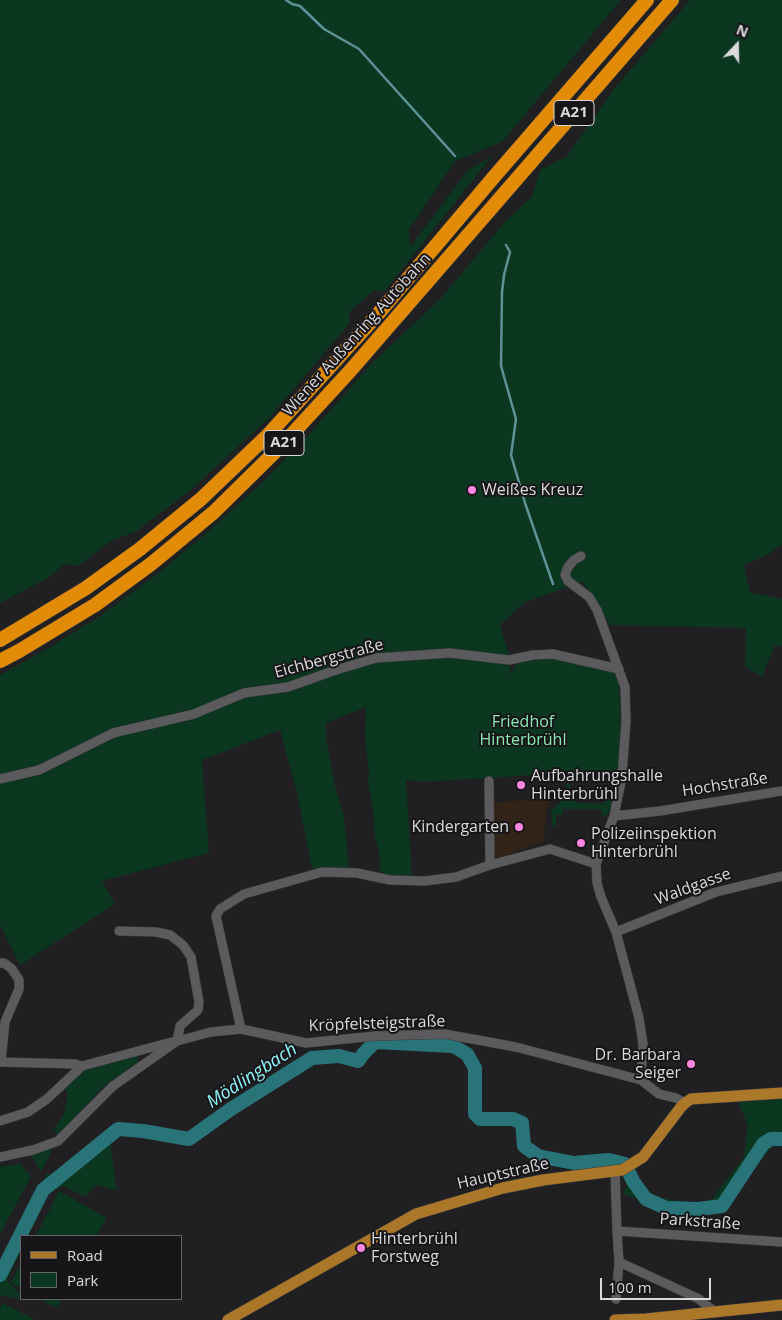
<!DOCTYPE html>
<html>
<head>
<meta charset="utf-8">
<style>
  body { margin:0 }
  #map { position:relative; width:782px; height:1320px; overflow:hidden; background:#201f21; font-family:"Open Sans",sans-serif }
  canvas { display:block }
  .legend { position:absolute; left:20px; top:1235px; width:162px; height:65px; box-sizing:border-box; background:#171518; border:1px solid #656366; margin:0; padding:6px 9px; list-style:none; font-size:15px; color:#dad9db }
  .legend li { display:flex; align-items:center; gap:10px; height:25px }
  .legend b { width:25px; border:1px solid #656366 }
  .north { position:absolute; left:712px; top:20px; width:50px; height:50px; -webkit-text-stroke:4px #171518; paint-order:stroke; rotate:21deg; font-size:14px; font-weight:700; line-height:20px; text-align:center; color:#dad9db }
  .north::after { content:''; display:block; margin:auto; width:18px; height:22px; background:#dad9db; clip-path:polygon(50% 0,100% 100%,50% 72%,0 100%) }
  .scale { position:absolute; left:600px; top:1278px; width:111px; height:22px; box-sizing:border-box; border:2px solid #dad9db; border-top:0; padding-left:6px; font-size:15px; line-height:18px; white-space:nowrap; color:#dad9db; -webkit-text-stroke:4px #171518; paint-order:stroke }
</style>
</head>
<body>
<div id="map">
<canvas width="782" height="1320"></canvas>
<ul class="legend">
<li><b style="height:6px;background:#ab7729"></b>Road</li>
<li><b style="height:14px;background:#0b3620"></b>Park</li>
</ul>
<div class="north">N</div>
<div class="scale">100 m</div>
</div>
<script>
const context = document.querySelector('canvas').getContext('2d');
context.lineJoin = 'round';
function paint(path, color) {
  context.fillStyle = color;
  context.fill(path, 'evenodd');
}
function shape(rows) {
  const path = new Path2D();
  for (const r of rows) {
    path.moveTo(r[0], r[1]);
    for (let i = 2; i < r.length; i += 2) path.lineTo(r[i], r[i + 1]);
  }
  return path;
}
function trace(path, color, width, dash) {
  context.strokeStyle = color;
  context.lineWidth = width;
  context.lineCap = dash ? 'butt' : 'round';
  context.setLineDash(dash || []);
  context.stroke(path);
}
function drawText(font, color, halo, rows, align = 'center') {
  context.font = font + ' "Open Sans",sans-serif';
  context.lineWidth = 4;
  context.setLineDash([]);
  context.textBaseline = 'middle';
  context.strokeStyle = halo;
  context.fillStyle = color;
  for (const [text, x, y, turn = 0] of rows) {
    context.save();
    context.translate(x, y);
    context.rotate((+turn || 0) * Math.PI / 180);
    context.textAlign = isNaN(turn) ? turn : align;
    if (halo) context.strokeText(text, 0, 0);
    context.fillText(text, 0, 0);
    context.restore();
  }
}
const education = shape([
  [551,799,546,812,544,841,500,858,494,857,492,802]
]);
const green = shape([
  [0,0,621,0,502,142,455,161,409,230,410,247,468,170,492,156,384,292,374,290,350,312,349,324,269,418,192,489,137,531,111,541,78,566,64,564,48,578,0,603],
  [690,0,782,0,782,545,767,555,744,565,750,592,782,599,782,646,774,646,762,677,745,666,746,628,610,625,583,582,525,602,500,625,509,655,511,674,520,658,553,654,612,671,616,675,619,681,621,730,618,765,616,772,565,773,423,782,406,780,412,877,388,876,380,871,380,859,375,837,373,808,368,783,369,773,365,736,366,707,326,723,326,737,335,786,344,816,349,868,312,868,297,793,280,730,202,760,209,853,102,881,115,904,20,965,0,925,0,675,47,649,100,616,161,571,204,535,262,483,313,430,373,362,440,299,504,223,532,196,540,170,567,156,614,89],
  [569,781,572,800,580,803,603,804,606,796,614,799,608,814,602,817,601,809,563,809,563,815,556,815,556,827,553,827,551,810,564,799,567,782],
  [139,1053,137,1063,106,1084,58,1135,54,1129,64,1114,68,1094,64,1088,80,1071],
  [782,1098,782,1147,774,1144,723,1208,690,1208,656,1205,623,1194,632,1174,655,1197,696,1204,712,1199,744,1157,748,1125,738,1102],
  [110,1142,117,1191,96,1185,86,1197,63,1186,48,1194,28,1236,21,1236,21,1250,7,1280,21,1295,21,1299,26,1299,28,1301,0,1295,0,1265,47,1173,62,1180],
  [55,1145,41,1172,30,1153],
  [20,1163,31,1177,0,1234,0,1167],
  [59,1191,107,1218,96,1236,36,1236],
  [21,1263,21,1288,11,1282],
  [40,1299,62,1299,57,1307,54,1306,54,1307],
  [3,1303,35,1320,0,1320,0,1308]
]);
const stream = shape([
  [286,0,292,4,300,6,324,29,359,49,455,156],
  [506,245,510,252,504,275,502,292,501,366,516,419,511,455,525,503,553,584]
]);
const river = shape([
  [0,1275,43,1190,118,1129,143,1131,189,1139,231,1109,312,1058,339,1056,358,1061,364,1053,375,1042,453,1046,467,1054,475,1068,475,1114,480,1119,513,1119,522,1123,524,1146,538,1156,574,1163,609,1160,625,1164,633,1181,646,1199,666,1208,698,1209,722,1206,763,1144,771,1139,782,1139]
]);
const minor = shape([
  [581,556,574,560,568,567,565,575,568,581,589,597,597,610,625,687,626,720,622,777,614,816,596,864,597,883,601,897,616,932,639,1018,643,1044,641,1080],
  [0,779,39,770,113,733,194,714,244,693,288,687,336,670,376,658,450,653,509,660,533,655,553,654,619,669],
  [489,781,490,865],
  [614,816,660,811,782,791],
  [119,931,156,932,170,935,183,945,191,957,199,1002,198,1010,180,1026,177,1041],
  [616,932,716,892,782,876],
  [0,963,4,963,12,969,19,980,19,989,5,1022,1,1062],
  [241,1029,216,916,220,909,244,894,322,872,357,873,390,880,425,881,456,877,490,865,550,849,596,864],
  [0,1062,75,1064,82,1066,172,1042],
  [0,1121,28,1112,47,1099,82,1066],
  [0,1157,33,1150,58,1141,113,1086,177,1041,211,1032,241,1029,306,1043,375,1036,445,1034,516,1047,641,1080,659,1094,676,1098,685,1103],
  [615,1172,617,1231,619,1262,616,1299],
  [617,1231,782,1242],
  [619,1262,699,1299,715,1312]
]);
const major = shape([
  [228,1320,416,1214,503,1188,543,1180,622,1170,643,1157,681,1107,685,1103,691,1099,782,1093],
  [615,1320,646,1319,782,1305]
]);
const highway = shape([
  [0,640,86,588,140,549,201,499,268,435,378,314,493,178,647,0],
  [0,661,19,651,95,605,151,564,214,512,282,445,350,371,672,0]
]);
const markers = [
  [472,490,5,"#fd86e1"],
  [521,785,5,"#fd86e1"],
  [519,827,5,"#fd86e1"],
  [581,843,5,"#fd86e1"],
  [691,1064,5,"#fd86e1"],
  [361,1248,5,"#fd86e1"]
];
const shields = [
  [574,113,40],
  [284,443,40]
];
const shieldNames = [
  ["A21",574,113],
  ["A21",284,443]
];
const streetNames = [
  ["Wiener Außenring Autobahn",357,335,-48],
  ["Eichbergstraße",329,659,-15],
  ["Hochstraße",725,785,-9],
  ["Waldgasse",693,887,-20],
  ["Kröpfelsteigstraße",377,1024,-2],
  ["Hauptstraße",503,1174,-13],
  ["Parkstraße",700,1222,4]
];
const poiNames = [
  ["Weißes Kreuz",482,490],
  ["Aufbahrungshalle",531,776],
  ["Hinterbrühl",531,794],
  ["Kindergarten",509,827,"right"],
  ["Polizeiinspektion",591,834],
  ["Hinterbrühl",591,852],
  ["Dr. Barbara",681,1055,"right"],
  ["Seiger",681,1073,"right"],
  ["Hinterbrühl",371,1239],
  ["Forstweg",371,1257]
];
const parkNames = [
  ["Friedhof",523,722],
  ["Hinterbrühl",523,740]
];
const waterNames = [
  ["Mödlingbach",252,1076,-33]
];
paint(education, '#312317');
paint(green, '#0b3620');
trace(stream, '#5d9296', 2.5);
trace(river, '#287478', 14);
trace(minor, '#3c3b3d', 10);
trace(major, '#3c3b3d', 12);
trace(highway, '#3c3b3d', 15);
trace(minor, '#5b5a5c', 9);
trace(major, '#ab7729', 11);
trace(highway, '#e18b07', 14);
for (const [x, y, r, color] of markers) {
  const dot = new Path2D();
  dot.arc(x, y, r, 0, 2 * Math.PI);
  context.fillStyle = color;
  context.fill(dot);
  trace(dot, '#171518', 2);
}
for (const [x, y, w] of shields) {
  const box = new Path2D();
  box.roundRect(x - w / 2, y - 12.5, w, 25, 4);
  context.fillStyle = '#171518';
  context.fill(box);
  trace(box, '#dad9db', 1);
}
drawText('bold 15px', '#dad9db', null, shieldNames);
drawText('16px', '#dad9db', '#171518', streetNames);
drawText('16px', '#dad9db', '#171518', poiNames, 'left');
drawText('16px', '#89e8b0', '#171518', parkNames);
drawText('italic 18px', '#8df5fa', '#171518', waterNames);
</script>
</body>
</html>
